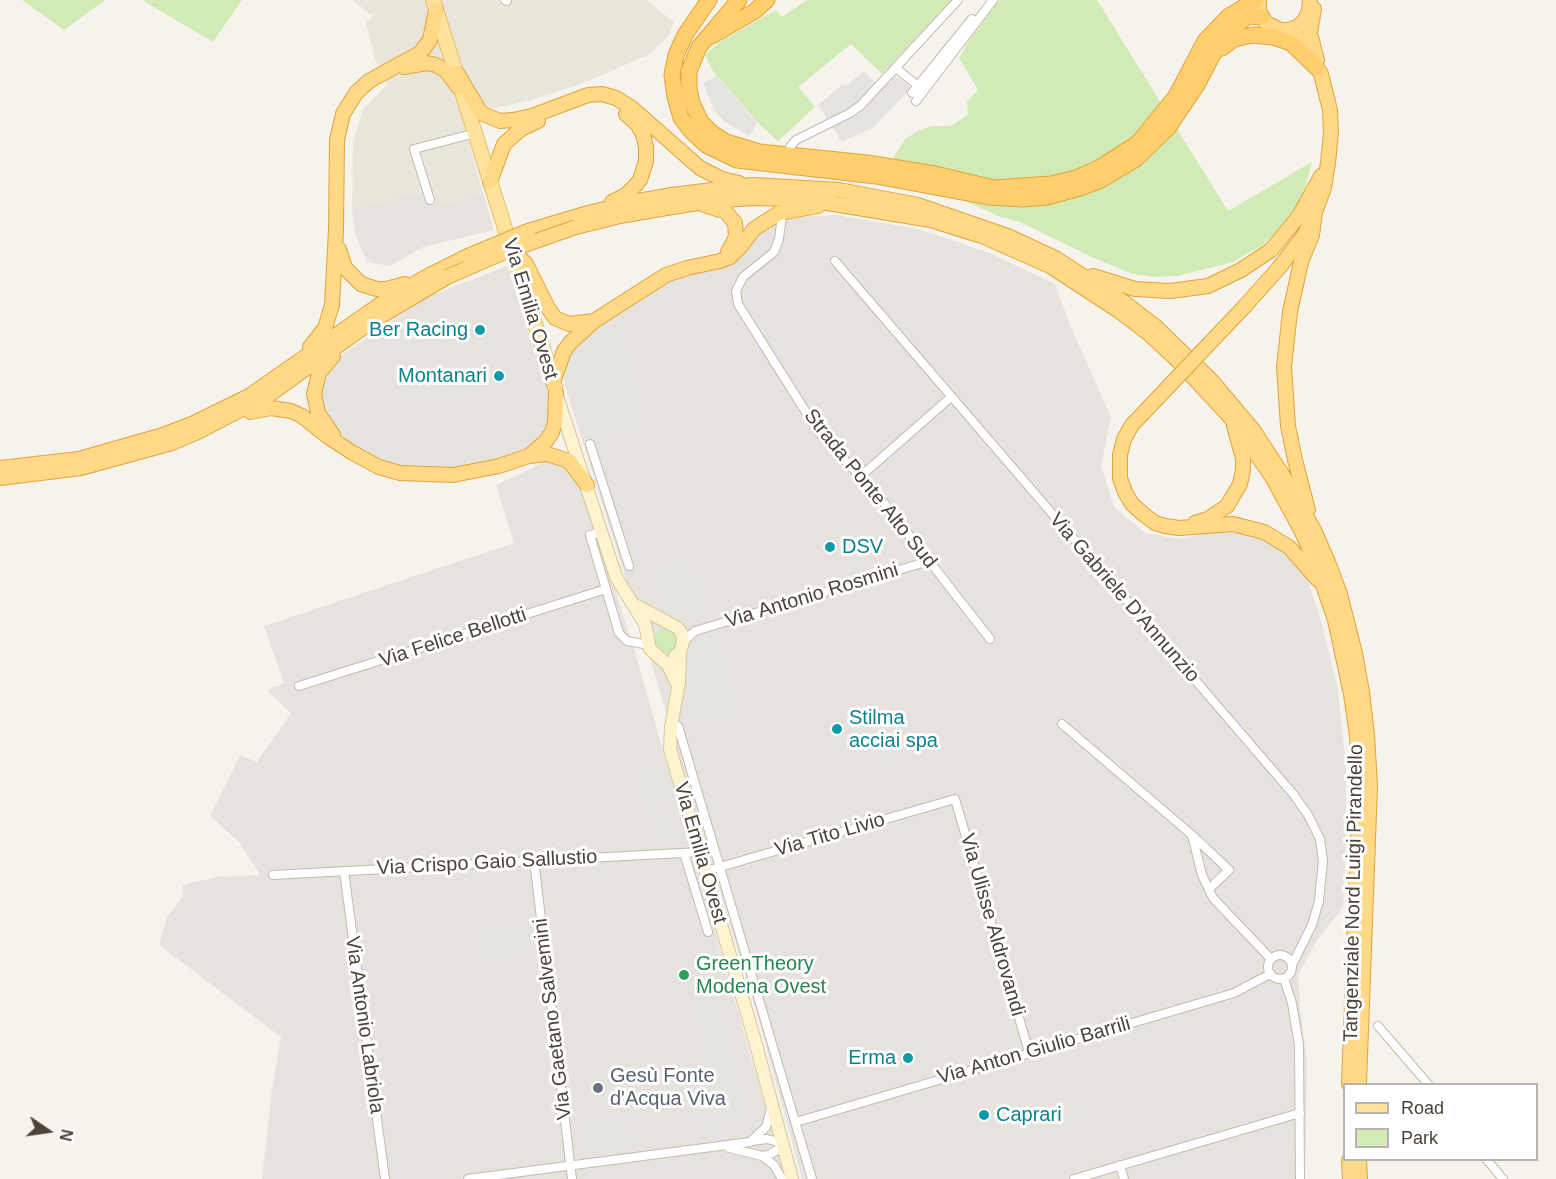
<!DOCTYPE html>
<html>
<head>
<meta charset="utf-8">
<style>
  body { margin:0 }
  #map { position:relative; width:1556px; height:1179px; overflow:hidden; background:#f6f3ec; font-family:Helvetica,sans-serif }
  canvas { display:block }
  .legend { position:absolute; left:1343px; top:1083px; width:195px; height:78px; box-sizing:border-box; background:#fff; border:2px solid #b7b4b0; margin:0; padding:8px 10px; list-style:none; font-size:18px; color:#4b4439 }
  .legend li { display:flex; align-items:center; gap:12px; height:30px }
  .legend b { width:30px; border:2px solid #b7b4b0 }
  .north { position:absolute; left:18px; top:1101px; width:60px; height:60px; -webkit-text-stroke:4px #fff; paint-order:stroke; rotate:103deg; font-size:16px; font-weight:700; line-height:24px; text-align:center; color:#4b4439 }
  .north::after { content:''; display:block; margin:auto; width:21px; height:27px; background:#4b4439; clip-path:polygon(50% 0,100% 100%,50% 72%,0 100%) }
</style>
</head>
<body>
<div id="map">
<canvas width="1556" height="1179"></canvas>
<ul class="legend">
<li><b style="height:8px;background:#ffe39c"></b>Road</li>
<li><b style="height:16px;background:#d2eab5"></b>Park</li>
</ul>
<div class="north">N</div>
</div>
<script>
const context = document.querySelector('canvas').getContext('2d');
context.lineJoin = 'round';
function paint(path, color) {
  context.fillStyle = color;
  context.fill(path, 'evenodd');
}
function shape(rows) {
  const path = new Path2D();
  for (const r of rows) {
    if (r.length === 3) {
      path.moveTo(r[0] + r[2], r[1]);
      path.arc(r[0], r[1], r[2], 0, 2 * Math.PI);
      continue;
    }
    path.moveTo(r[0], r[1]);
    for (let i = 2; i < r.length; i += 2) path.lineTo(r[i], r[i + 1]);
  }
  return path;
}
function trace(path, color, width, dash) {
  context.strokeStyle = color;
  context.lineWidth = width;
  context.lineCap = dash ? 'butt' : 'round';
  context.setLineDash(dash || []);
  context.stroke(path);
}
function drawText(font, color, halo, rows, align = 'center') {
  context.font = font + ' Helvetica,sans-serif';
  context.lineWidth = 6;
  context.setLineDash([]);
  context.textBaseline = 'middle';
  context.strokeStyle = halo;
  context.fillStyle = color;
  for (const [text, x, y, turn = 0] of rows) {
    context.save();
    context.translate(x, y);
    context.rotate((+turn || 0) * Math.PI / 180);
    context.textAlign = isNaN(turn) ? turn : align;
    if (halo) context.strokeText(text, 0, 0);
    context.fillText(text, 0, 0);
    context.restore();
  }
}
const residential = shape([
  [352,0,646,0,674,22,668,37,648,55,581,84,531,100,495,108,482,105,460,111,483,193,431,208,426,191,352,209,353,145,358,125,364,108,387,85,374,56,366,23,373,16]
]);
const industrial = shape([
  [426,191,431,208,483,193,494,230,423,247,390,266,367,262,355,233,352,209],
  [836,215,922,230,992,254,1055,284,1070,325,1111,417,1101,466,1114,507,1145,533,1179,539,1209,533,1243,532,1279,546,1307,578,1320,617,1337,685,1346,766,1346,838,1343,907,1317,940,1298,975,1300,1007,1307,1063,1305,1179,802,1179,762,1031,631,595,566,389,563,374,564,361,575,343,629,304,670,277,696,269,776,221,798,217],
  [507,266,553,407,553,421,539,444,483,465,455,470,421,469,391,465,362,452,336,432,323,412,319,398,322,379,339,357,425,298],
  [550,460,572,470,586,498,633,646,786,1179,262,1179,272,1089,281,1037,159,945,167,917,183,896,182,885,217,877,260,875,239,842,210,816,240,755,257,762,291,713,267,690,284,683,264,626,514,543,496,485]
]);
const green = shape([
  [22,0,105,0,64,30],
  [142,0,242,0,213,42],
  [807,0,952,0,882,74,851,44,798,87,815,107,778,141,761,126,713,71,705,55,720,42,776,10,782,17],
  [999,0,1097,0,1228,211,1312,162,1305,188,1291,218,1261,246,1233,262,1177,276,1155,277,1133,274,1091,257,1020,222,998,216,891,167,894,157,905,139,918,131,932,126,950,126,968,115,967,102,978,90,959,58,970,39],
  [666,641,12]
]);
const parking = shape([
  [864,71,881,89,893,76,901,79,909,87,908,91,874,127,842,142,818,105,843,84,846,86],
  [717,76,757,123,749,136,725,122,714,110,703,83],
  [621,314,652,425,587,442,566,374,567,361,576,345],
  [692,557,695,565,699,564,715,618,691,625,687,613,671,618,664,615,646,570],
  [720,632,744,714,688,731,679,703,682,659,699,654,695,640],
  [631,767,665,767,674,797,659,810,661,818,678,813,686,841,683,846,666,848,663,841,654,844],
  [534,926,537,956,474,962,472,928],
  [709,953,748,1105,745,1118,731,1129,691,1140,688,1127,721,1117,680,962,682,961,681,958],
  [626,1115,632,1131,637,1130,641,1144,637,1145,638,1149,581,1157,578,1121]
]);
const minor = shape([
  [505,0,507,1],
  [896,68,918,86],
  [912,93,972,19],
  [916,101,993,0],
  [790,147,796,140,850,113,861,105,958,0],
  [430,200,414,149,476,133],
  [782,216,779,239,774,252,743,277,736,291,738,304,819,433,877,494,990,639],
  [835,261,1294,795,1308,815,1320,839,1323,861,1319,901,1312,925,1292,965],
  [590,444,629,566],
  [861,476,951,397],
  [602,532,590,535,619,633,627,641,644,644,649,648],
  [683,642,695,631,929,561],
  [299,686,606,589],
  [1062,724,1192,835,1229,870,1209,889],
  [678,726,812,1179],
  [1192,835,1202,875,1213,898,1271,959],
  [684,853,708,932],
  [534,860,572,1179],
  [344,871,385,1179],
  [706,871,955,799,1029,1052],
  [273,875,700,852],
  [1280,967,12],
  [1284,979,1292,1003,1299,1045,1300,1179],
  [1378,1026,1428,1084],
  [796,1122,1234,993,1270,974],
  [752,1141,767,1139,782,1143,777,1150,769,1155,762,1156],
  [729,1148,762,1156,774,1165,782,1179],
  [1487,1160,1503,1179],
  [1120,1165,1124,1179],
  [468,1179,750,1142,766,1127,771,1109],
  [1074,1179,1300,1113]
]);
const secondary = shape([
  [557,396,616,577,645,624,650,649,668,665,676,682],
  [637,606,678,628,682,634,683,642,680,652,675,656],
  [680,652,679,682,671,727,670,749,755,1041,792,1179]
]);
const primary = shape([
  [433,0,555,387]
]);
const trunk = shape([
  [1259,0,1259,11,1266,23,1280,30,1288,30,1297,27,1304,21,1309,11,1310,0],
  [1314,9,1310,33,1317,60],
  [404,67,427,63,436,65,446,71,458,87],
  [457,73,481,113,500,121,513,120,532,116,588,95,602,94,616,98,632,108,700,168,722,179,739,183],
  [490,182,504,144,521,129,538,121],
  [612,202,626,195,633,188,640,180,646,161,646,147,643,134,637,124,626,114],
  [704,205,726,212,735,223,736,237,728,252],
  [576,227,620,216,666,208,710,201,752,198,794,199,834,204,931,220,982,236,1050,266,1119,311,1149,334,1179,362,1231,418,1272,477,1302,532,1315,562,1335,620,1351,694,1357,736,1360,786,1349,1084],
  [528,231,588,213,638,201,672,195,753,185,839,190,918,205,1008,236,1055,258,1125,303,1155,326,1211,380,1254,431,1282,474,1314,530,1328,562,1340,594,1355,653,1362,692,1367,735,1370,785,1359,1084],
  [339,249,345,268,361,284,377,289,386,289,405,284],
  [511,249,526,264,548,308,555,318,569,324,594,321],
  [1093,276,1135,289,1152,290,1170,291,1208,286,1241,270,1271,250,1299,216,1321,176],
  [1245,306,1278,269,1305,234,1315,212,1324,188,1328,163,1331,132,1330,110,1321,74,1298,38,1288,30],
  [310,347,325,328,332,305,336,230,337,140,343,114,356,93,369,81,420,53,430,40,436,10],
  [553,382,564,351,571,342,594,321,666,275,687,268,720,261,730,257,741,246,754,229,779,213,818,206],
  [250,412,271,408,291,411,302,416,327,436,353,453,379,467,400,473,453,475,499,466,529,456,547,454,569,461,587,485],
  [1132,425,1124,439,1120,455,1120,478,1125,492,1132,504,1142,513,1155,523,1165,526,1179,528,1233,524,1264,532,1289,547,1318,580],
  [333,435,318,413,314,394,319,373,333,356],
  [529,456,546,441,552,432,555,422,556,392],
  [0,468,79,459,163,435,194,423,249,396,382,303,424,278,468,256],
  [0,478,81,468,172,443,198,432,269,395,371,322,447,277],
  [1308,510,1295,460,1288,426,1284,367,1290,312,1301,262,1312,235,1315,212],
  [1195,523,1208,519,1227,506,1240,484,1243,470,1243,458,1234,426],
  [1349,1160,1350,1179],
  [1359,1160,1360,1179]
]);
const motorway = shape([
  [709,0,685,35,676,55,672,75,675,97,681,118,692,132,706,145,737,160,876,176,989,197,1024,199,1047,197,1080,188,1101,180,1136,159,1168,128,1197,85,1211,58,1227,33,1248,16,1262,17],
  [739,0,699,47,689,71,689,89,692,103,701,122,712,133,726,142,759,152,867,163,935,174,994,188,1051,184,1076,178,1099,168,1138,143,1176,96,1205,41,1229,16,1256,0],
  [712,36,755,11,767,0],
  [1222,48,1234,39,1253,35,1273,37,1291,43,1317,68]
]);
const trunkBridge = shape([
  [468,256,528,231],
  [447,277,507,251,576,227],
  [1132,425,1245,306]
]);
const markers = [
  [480,330,6,"#0f9aa8"],
  [499,376,6,"#0f9aa8"],
  [830,547,6,"#0f9aa8"],
  [837,729,6,"#0f9aa8"],
  [684,975,6,"#2e9e5b"],
  [908,1058,6,"#0f9aa8"],
  [598,1088,6,"#6b7280"],
  [984,1115,6,"#0f9aa8"]
];
const streetNames = [
  ["Via Emilia Ovest",530,309,73],
  ["Strada Ponte Alto Sud",870,489,51],
  ["Via Antonio Rosmini",812,596,-17],
  ["Via Gabriele D'Annunzio",1124,598,49],
  ["Via Felice Bellotti",453,638,-18],
  ["Via Tito Livio",830,835,-16],
  ["Via Emilia Ovest",700,853,74],
  ["Via Crispo Gaio Sallustio",487,863,-3],
  ["Tangenziale Nord Luigi Pirandello",1354,893,-89],
  ["Via Ulisse Aldrovandi",992,925,74],
  ["Via Gaetano Salvemini",553,1019,-97],
  ["Via Antonio Labriola",364,1025,82],
  ["Via Anton Giulio Barrili",1034,1051,-16]
];
const cultureNames = [
  ["Ber Racing",468,330],
  ["Montanari",487,376],
  ["DSV",842,547,"left"],
  ["Stilma",849,718,"left"],
  ["acciai spa",849,741,"left"],
  ["Erma",896,1058],
  ["Caprari",996,1115,"left"]
];
const leisureNames = [
  ["GreenTheory",696,964],
  ["Modena Ovest",696,987]
];
const worshipNames = [
  ["Gesù Fonte",610,1076],
  ["d'Acqua Viva",610,1099]
];
paint(residential, '#eae5da');
paint(industrial, '#e6e2dd');
paint(green, '#d2eab5');
paint(parking, '#e5e3e0');
trace(minor, '#c2bbae', 10);
trace(secondary, '#d6c79b', 14);
trace(primary, '#e6c16a', 16);
trace(trunk, '#e0a43c', 16);
trace(motorway, '#e0a43c', 17);
trace(minor, '#fff', 8);
trace(secondary, '#fff3cd', 12);
trace(primary, '#ffe39c', 14);
trace(trunk, '#ffd985', 14);
trace(motorway, '#ffcf6e', 15);
trace(trunkBridge, '#e0a43c', 16, []);
trace(trunkBridge, '#ffd985', 14);
for (const [x, y, r, color] of markers) {
  const dot = new Path2D();
  dot.arc(x, y, r, 0, 2 * Math.PI);
  context.fillStyle = color;
  context.fill(dot);
  trace(dot, '#fff', 2);
}
drawText('20px', '#4b4439', '#fff', streetNames);
drawText('20px', '#0d838f', '#fff', cultureNames, 'right');
drawText('20px', '#27864d', '#fff', leisureNames, 'left');
drawText('20px', '#5b616d', '#fff', worshipNames, 'left');
</script>
</body>
</html>
